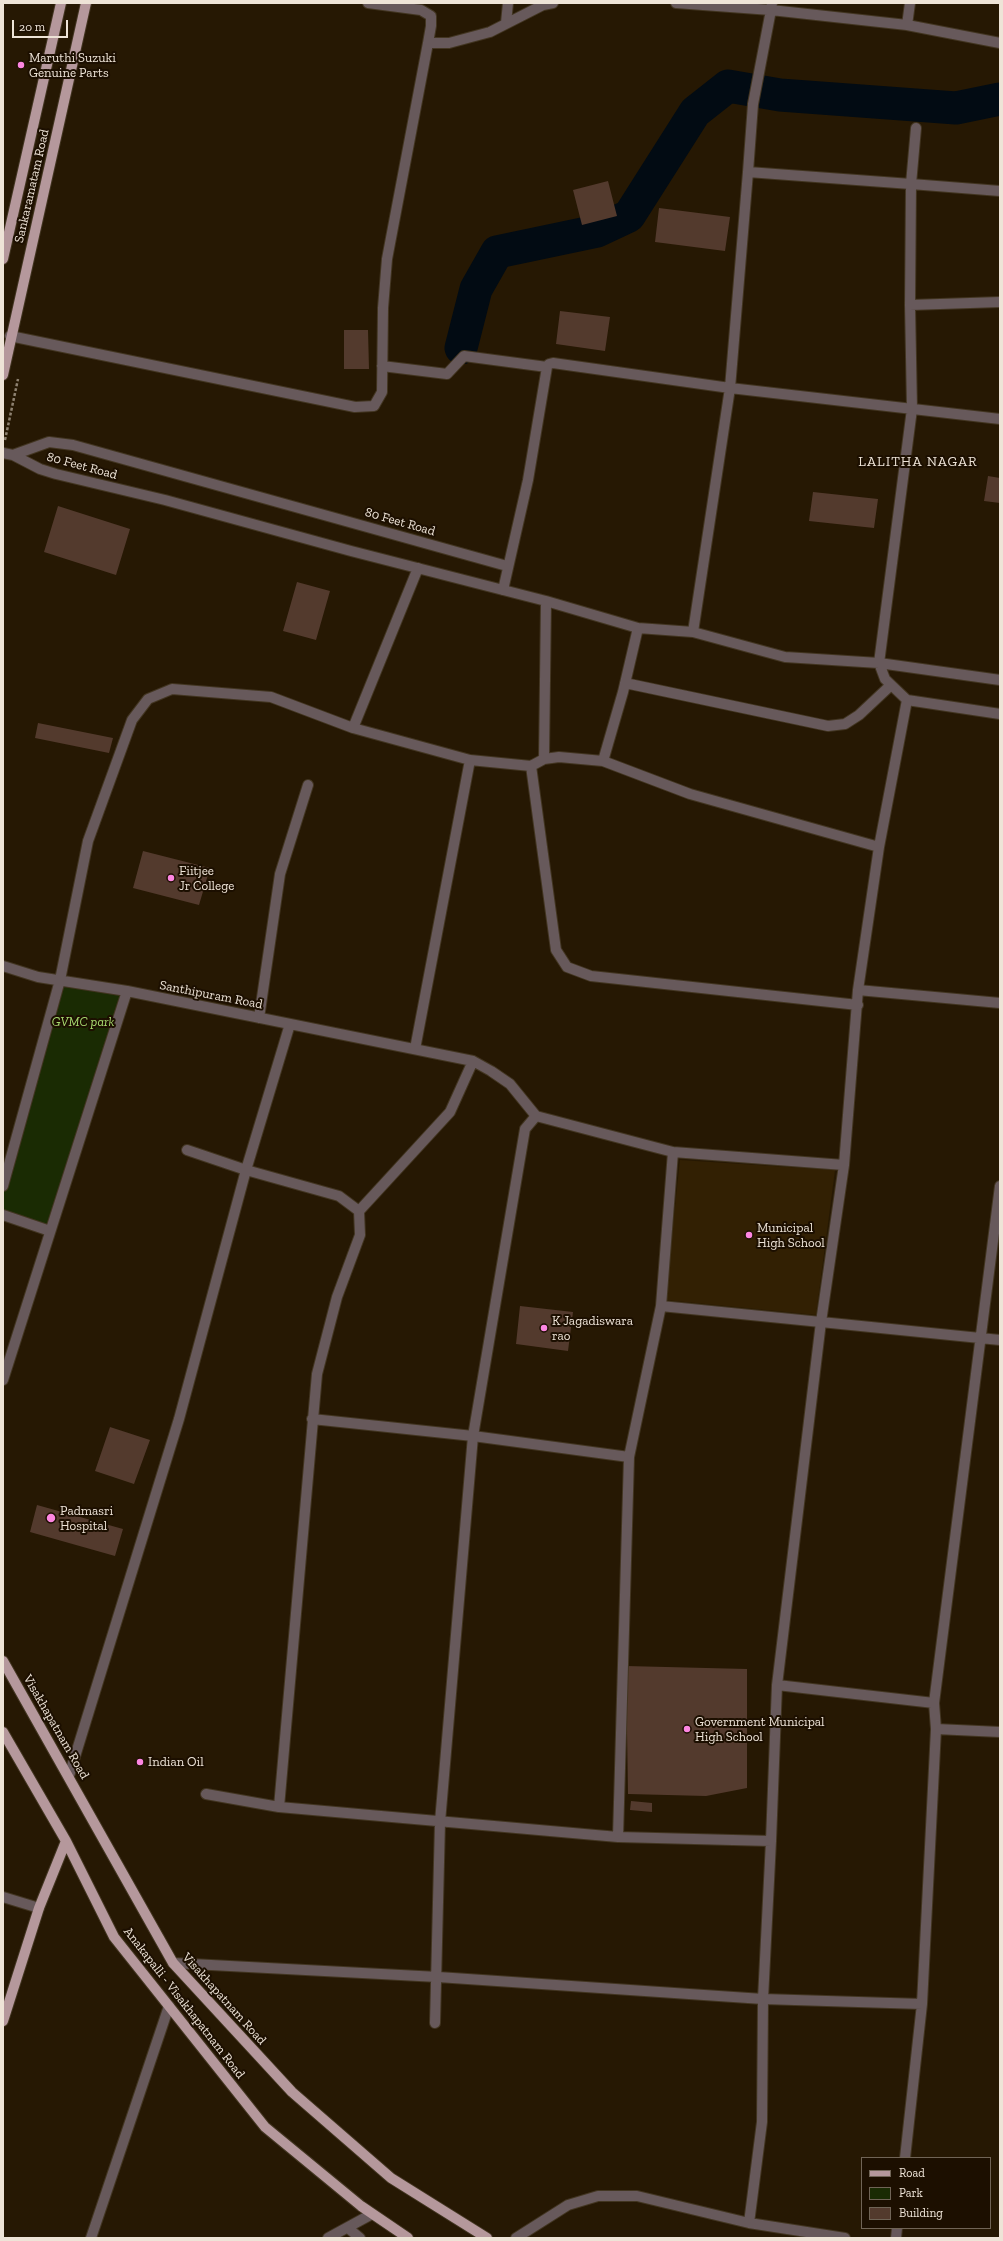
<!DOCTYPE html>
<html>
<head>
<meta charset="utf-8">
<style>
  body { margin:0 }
  #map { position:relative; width:1003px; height:2241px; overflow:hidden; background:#261803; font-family:"Zilla Slab",serif }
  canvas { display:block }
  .frame { position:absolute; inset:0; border:4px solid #eee4d7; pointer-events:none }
  .legend { position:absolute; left:861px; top:2157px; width:130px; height:72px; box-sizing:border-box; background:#1c0f00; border:1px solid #706456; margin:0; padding:5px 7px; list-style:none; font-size:12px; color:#eee4d7 }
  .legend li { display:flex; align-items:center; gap:8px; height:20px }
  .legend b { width:20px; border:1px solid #706456 }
  .scale { position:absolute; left:12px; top:20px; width:56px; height:18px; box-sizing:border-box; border:2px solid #eee4d7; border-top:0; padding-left:5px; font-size:12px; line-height:14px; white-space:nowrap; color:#eee4d7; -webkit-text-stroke:3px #1c0f00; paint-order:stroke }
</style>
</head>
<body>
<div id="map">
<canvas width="1003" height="2241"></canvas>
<div class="frame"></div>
<ul class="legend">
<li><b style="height:5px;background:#b5989c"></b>Road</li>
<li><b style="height:11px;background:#1a2b03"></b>Park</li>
<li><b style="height:11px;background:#533a2d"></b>Building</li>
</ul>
<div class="scale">20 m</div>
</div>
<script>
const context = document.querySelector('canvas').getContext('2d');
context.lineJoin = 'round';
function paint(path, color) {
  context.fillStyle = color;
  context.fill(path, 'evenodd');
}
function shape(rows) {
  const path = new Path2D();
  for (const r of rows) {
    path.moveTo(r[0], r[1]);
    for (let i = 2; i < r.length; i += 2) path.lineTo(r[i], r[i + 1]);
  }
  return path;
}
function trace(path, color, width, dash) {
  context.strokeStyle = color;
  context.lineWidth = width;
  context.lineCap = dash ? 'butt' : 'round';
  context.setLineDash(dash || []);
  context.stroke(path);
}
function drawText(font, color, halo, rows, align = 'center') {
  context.font = font + ' "Zilla Slab",serif';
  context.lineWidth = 4;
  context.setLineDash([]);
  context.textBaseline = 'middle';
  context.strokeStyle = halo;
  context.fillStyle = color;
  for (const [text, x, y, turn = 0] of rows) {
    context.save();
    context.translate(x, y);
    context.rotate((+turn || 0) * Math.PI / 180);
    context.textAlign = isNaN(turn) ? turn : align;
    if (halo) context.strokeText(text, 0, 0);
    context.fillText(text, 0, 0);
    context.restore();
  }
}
const built = shape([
  [680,1160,835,1170,816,1315,665,1300]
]);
const green = shape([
  [60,980,127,991,50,1231,3,1215,3,1186]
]);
const river = shape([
  [461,348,476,289,497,252,597,231,629,216,695,112,728,86,780,95,956,108,1000,99]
]);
const building = shape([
  [608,181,617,216,582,225,573,190],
  [659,208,730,217,725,251,655,242],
  [560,311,610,317,605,351,556,344],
  [344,330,368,330,369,369,344,369],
  [988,476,1000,478,1000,503,984,501],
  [813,492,878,499,874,528,809,521],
  [58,506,130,529,116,575,44,552],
  [297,582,330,591,316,640,283,631],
  [38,723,113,738,109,753,35,738],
  [143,851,210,868,199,905,133,888],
  [520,1306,573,1312,568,1351,516,1344],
  [110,1427,150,1440,134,1484,95,1471],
  [37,1505,123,1529,115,1556,30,1532],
  [626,1666,747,1669,747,1788,706,1796,628,1794],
  [631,1801,652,1803,652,1812,630,1810]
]);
const path = shape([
  [5,440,18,379]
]);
const minor = shape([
  [368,3,421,10,431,16,431,26,428,43,449,43,490,32,543,5,553,3],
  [676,3,771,10,753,104,748,172],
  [772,3,771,10,907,25],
  [910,3,907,25,1000,43],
  [506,23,508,3],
  [916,128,911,184,1000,191],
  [1000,302,910,305,912,409,879,663,885,679,907,700,1000,714],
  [10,336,355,407,374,406,382,392,383,308,387,259,428,43],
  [382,366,447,374,464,356,547,367],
  [1000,419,730,388,693,632,785,657,879,663,1000,680],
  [3,453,13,455,40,469,56,474,165,500,351,551,546,601,638,628],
  [13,455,49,442,73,445,507,566],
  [503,590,528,480,547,367,549,364,553,363,730,388,748,172,911,184,910,305],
  [625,683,828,726,845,724,859,715,891,685],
  [353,728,418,568],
  [544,759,546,601],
  [603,761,623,692,638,628,693,632],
  [531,766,556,950,567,967,591,976,858,1005],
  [3,966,38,977,127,991,473,1061,491,1071,510,1084,536,1116,673,1152,844,1165,858,990,879,847],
  [858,990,1000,1003],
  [259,1018,280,874,308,785],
  [415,1049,470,760,531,766,544,759,559,757,603,761,690,794,879,847,907,700],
  [187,1150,246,1170,339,1196,359,1211,360,1235,337,1297,317,1374,279,1807],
  [3,1186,60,980,88,841,132,720,148,699,172,689,271,697,353,728,470,760],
  [359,1211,450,1112,473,1061],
  [3,1215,50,1231],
  [661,1306,673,1152],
  [3,1380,127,991],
  [312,1419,473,1436,629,1457,661,1306,821,1322,844,1165],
  [934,1703,1000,1186],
  [936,1729,934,1703,777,1685,821,1322,1000,1340],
  [69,1776,179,1419,246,1170,290,1024],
  [206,1794,279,1807,618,1837,771,1841,777,1685],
  [618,1837,629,1457],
  [771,1841,763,1999,762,2122,749,2223,845,2238],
  [3,1897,39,1908],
  [173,1963,438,1977,763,1999,922,2004,936,1729,1000,1732],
  [435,2023,440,1822,473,1436,525,1129,536,1116],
  [905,2158,922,2004],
  [348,2228,360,2238],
  [91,2238,169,2006],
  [328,2238,372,2214],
  [516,2238,568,2205,598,2196,637,2196,749,2223],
  [896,2238,897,2228]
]);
const major = shape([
  [3,259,61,3],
  [3,375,86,3],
  [3,1661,173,1963,292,2092,391,2178,487,2238],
  [3,1732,66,1841,114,1937,265,2127,361,2206,408,2238],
  [3,2021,39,1908,66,1841]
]);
const markers = [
  [21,65,4,"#fd86e1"],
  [171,878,4,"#fd86e1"],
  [749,1235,4,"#fd86e1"],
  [544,1328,4,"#fd86e1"],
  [51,1518,5,"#fd86e1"],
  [687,1729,4,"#fd86e1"],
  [140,1762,4,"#fd86e1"]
];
const poiNames = [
  ["Maruthi Suzuki",29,58],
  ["Genuine Parts",29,73],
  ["Fiitjee",179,871],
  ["Jr College",179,886],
  ["Municipal",757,1228],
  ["High School",757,1243],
  ["K Jagadiswara",552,1321],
  ["rao",552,1336],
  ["Padmasri",60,1511],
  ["Hospital",60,1526],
  ["Government Municipal",695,1722],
  ["High School",695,1737],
  ["Indian Oil",148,1762]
];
const streetNames = [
  ["Sankaramatam Road",32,186,-77],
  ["80 Feet Road",82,466,15],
  ["80 Feet Road",400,522,16],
  ["Santhipuram Road",211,995,11],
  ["Visakhapatnam Road",56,1727,60],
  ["Visakhapatnam Road",224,1999,48],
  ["Anakapalli - Visakhapatnam Road",184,2003,52]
];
const parkNames = [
  ["GVMC park",83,1022]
];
const neighbourhoodNames = [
  ["LALITHA NAGAR",918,462]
];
paint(built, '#322003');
paint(green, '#1a2b03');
trace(river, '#020b13', 33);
paint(building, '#533a2d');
trace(minor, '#423521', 12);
trace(major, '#423521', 12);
trace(path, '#8e8271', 2.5, [3, 2]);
trace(minor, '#67595b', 10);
trace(major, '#b5989c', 10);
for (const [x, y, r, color] of markers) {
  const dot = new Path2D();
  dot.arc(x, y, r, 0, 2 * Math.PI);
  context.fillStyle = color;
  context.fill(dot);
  trace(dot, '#1c0f00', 1.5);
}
drawText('13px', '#eee4d7', '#1c0f00', poiNames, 'left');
drawText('13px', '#eee4d7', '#1c0f00', streetNames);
drawText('italic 13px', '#a9dd71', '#1c0f00', parkNames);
context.letterSpacing = '1px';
drawText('14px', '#eee4d7', '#1c0f00', neighbourhoodNames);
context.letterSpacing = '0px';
</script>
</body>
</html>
